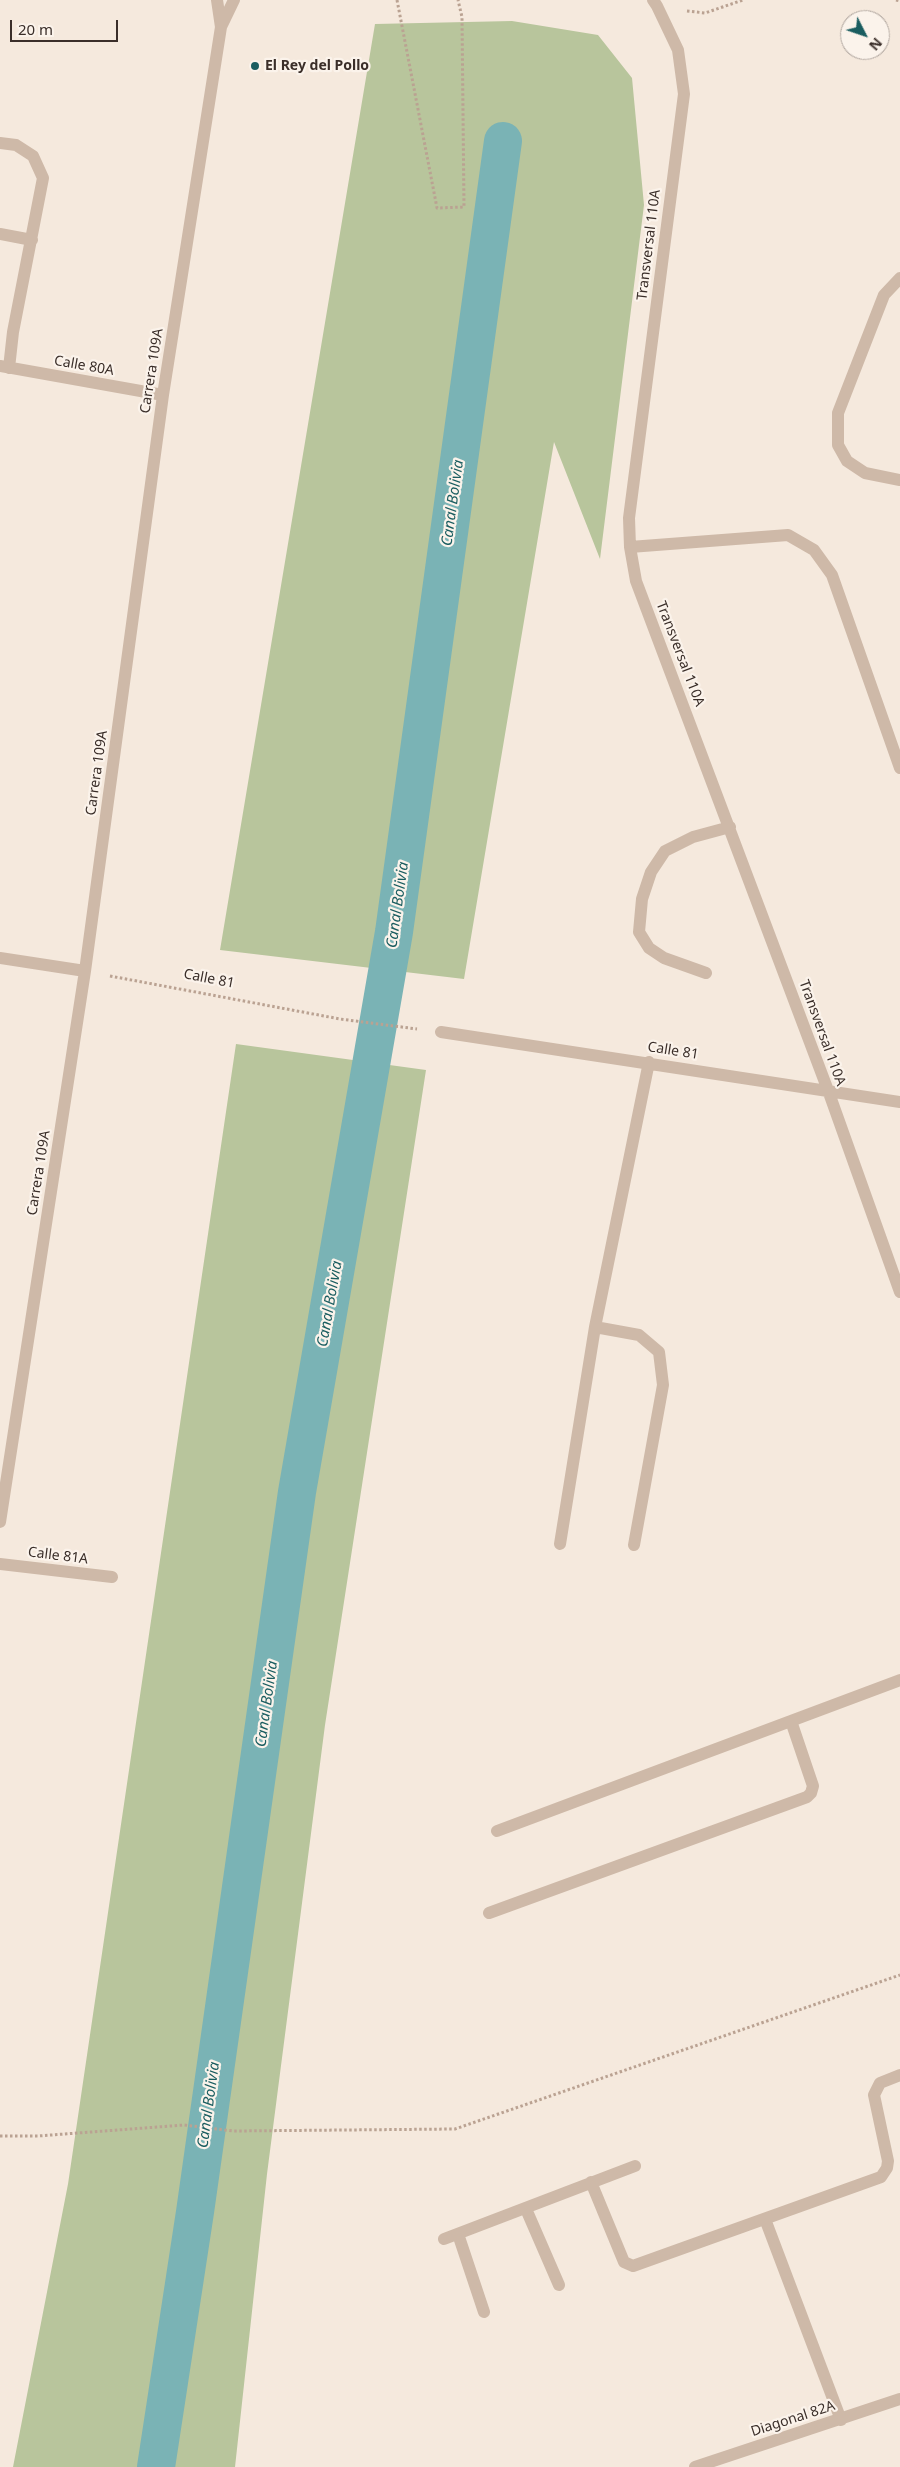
<!DOCTYPE html>
<html>
<head>
<meta charset="utf-8">
<style>
  body { margin:0 }
  #map { position:relative; width:900px; height:2467px; overflow:hidden; background:#f5e9dd; font-family:"Noto Sans",sans-serif }
  canvas { display:block }
  .north { position:absolute; left:840px; top:10px; width:50px; height:50px; box-sizing:border-box; background:#fbf3eb; border:1px solid #aea49d; border-radius:50%; rotate:131deg; font-size:14px; font-weight:700; line-height:20px; text-align:center; color:#3a2e29 }
  .north::after { content:''; display:block; margin:auto; width:18px; height:22px; background:#1a5d60; clip-path:polygon(50% 0,100% 100%,50% 72%,0 100%) }
  .scale { position:absolute; left:10px; top:20px; width:108px; height:22px; box-sizing:border-box; border:2px solid #3a2e29; border-top:0; padding-left:6px; font-size:15px; line-height:18px; white-space:nowrap; color:#3a2e29; -webkit-text-stroke:4px #fbf3eb; paint-order:stroke }
</style>
</head>
<body>
<div id="map">
<canvas width="900" height="2467"></canvas>
<div class="north">N</div>
<div class="scale">20 m</div>
</div>
<script>
const context = document.querySelector('canvas').getContext('2d');
context.lineJoin = 'round';
function paint(path, color) {
  context.fillStyle = color;
  context.fill(path, 'evenodd');
}
function shape(rows) {
  const path = new Path2D();
  for (const r of rows) {
    path.moveTo(r[0], r[1]);
    for (let i = 2; i < r.length; i += 2) path.lineTo(r[i], r[i + 1]);
  }
  return path;
}
function trace(path, color, width, dash) {
  context.strokeStyle = color;
  context.lineWidth = width;
  context.lineCap = dash ? 'butt' : 'round';
  context.setLineDash(dash || []);
  context.stroke(path);
}
function drawText(font, color, halo, rows, align = 'center') {
  context.font = font + ' "Noto Sans",sans-serif';
  context.lineWidth = 4.5;
  context.setLineDash([]);
  context.textBaseline = 'middle';
  context.strokeStyle = halo;
  context.fillStyle = color;
  for (const [text, x, y, turn = 0] of rows) {
    context.save();
    context.translate(x, y);
    context.rotate((+turn || 0) * Math.PI / 180);
    context.textAlign = isNaN(turn) ? turn : align;
    if (halo) context.strokeText(text, 0, 0);
    context.fillText(text, 0, 0);
    context.restore();
  }
}
const green = shape([
  [512,21,598,35,632,78,644,205,600,559,554,442,464,979,220,950,375,24],
  [236,1044,426,1070,325,1725,267,2174,235,2467,13,2467,68,2184]
]);
const canal = shape([
  [156,2467,195,2212,297,1492,394,932,503,141]
]);
const path = shape([
  [397,0,437,208,464,207,462,17,458,0],
  [896,0,900,1],
  [687,11,705,13,743,0],
  [110,976,340,1019,417,1029],
  [0,2136,38,2136,184,2125,233,2131,455,2129,900,1975]
]);
const minor = shape([
  [217,0,221,27],
  [653,0,657,6,678,50,684,94,629,518,630,547,636,581,829,1093,900,1292],
  [0,143,16,145,33,156,43,178,13,332,9,368],
  [0,234,32,240],
  [900,278,884,295,838,413,838,445,847,461,865,473,900,480],
  [0,366,163,395],
  [630,547,788,535,814,550,832,575,900,768],
  [0,958,85,971],
  [706,973,664,958,649,948,639,932,642,899,651,872,665,851,693,837,730,827],
  [441,1032,900,1102],
  [595,1327,639,1335,659,1352,663,1385,634,1545],
  [0,1522,85,971,163,395,221,27,234,0],
  [560,1544,595,1327,649,1062],
  [0,1564,112,1577],
  [497,1831,900,1680],
  [489,1913,807,1797,811,1793,813,1786,791,1721],
  [591,2182,624,2262,633,2266,881,2177,887,2168,888,2161,874,2095,880,2083,900,2075],
  [526,2209,559,2285],
  [765,2219,841,2420],
  [458,2234,484,2312],
  [444,2239,635,2166],
  [695,2467,900,2399]
]);
const markers = [
  [255,66,5,"#1a5d60"]
];
const poiNames = [
  ["El Rey del Pollo",265,66]
];
const streetNames = [
  ["Transversal 110A",649,245,-83],
  ["Calle 80A",84,366,10],
  ["Carrera 109A",152,371,-81],
  ["Transversal 110A",680,654,69],
  ["Carrera 109A",97,773,-82],
  ["Calle 81",209,979,11],
  ["Transversal 110A",822,1033,70],
  ["Calle 81",673,1051,9],
  ["Carrera 109A",39,1173,-81],
  ["Calle 81A",58,1556,7],
  ["Diagonal 82A",793,2419,-18]
];
const waterNames = [
  ["Canal Bolivia",453,503,-82],
  ["Canal Bolivia",398,905,-82],
  ["Canal Bolivia",330,1304,-80],
  ["Canal Bolivia",267,1704,-82],
  ["Canal Bolivia",209,2105,-82]
];
paint(green, '#b8c59c');
trace(canal, '#7ab3b5', 38);
trace(path, '#baa292', 3, [2.5, 2.5]);
trace(minor, '#ceb9a8', 12);
for (const [x, y, r, color] of markers) {
  const dot = new Path2D();
  dot.arc(x, y, r, 0, 2 * Math.PI);
  context.fillStyle = color;
  context.fill(dot);
  trace(dot, '#fbf3eb', 2);
}
drawText('bold 14px', '#3a2e29', '#fbf3eb', poiNames, 'left');
drawText('14px', '#3a2e29', '#fbf3eb', streetNames);
drawText('italic 15px', '#1a5d60', '#fbf3eb', waterNames);
</script>
</body>
</html>
